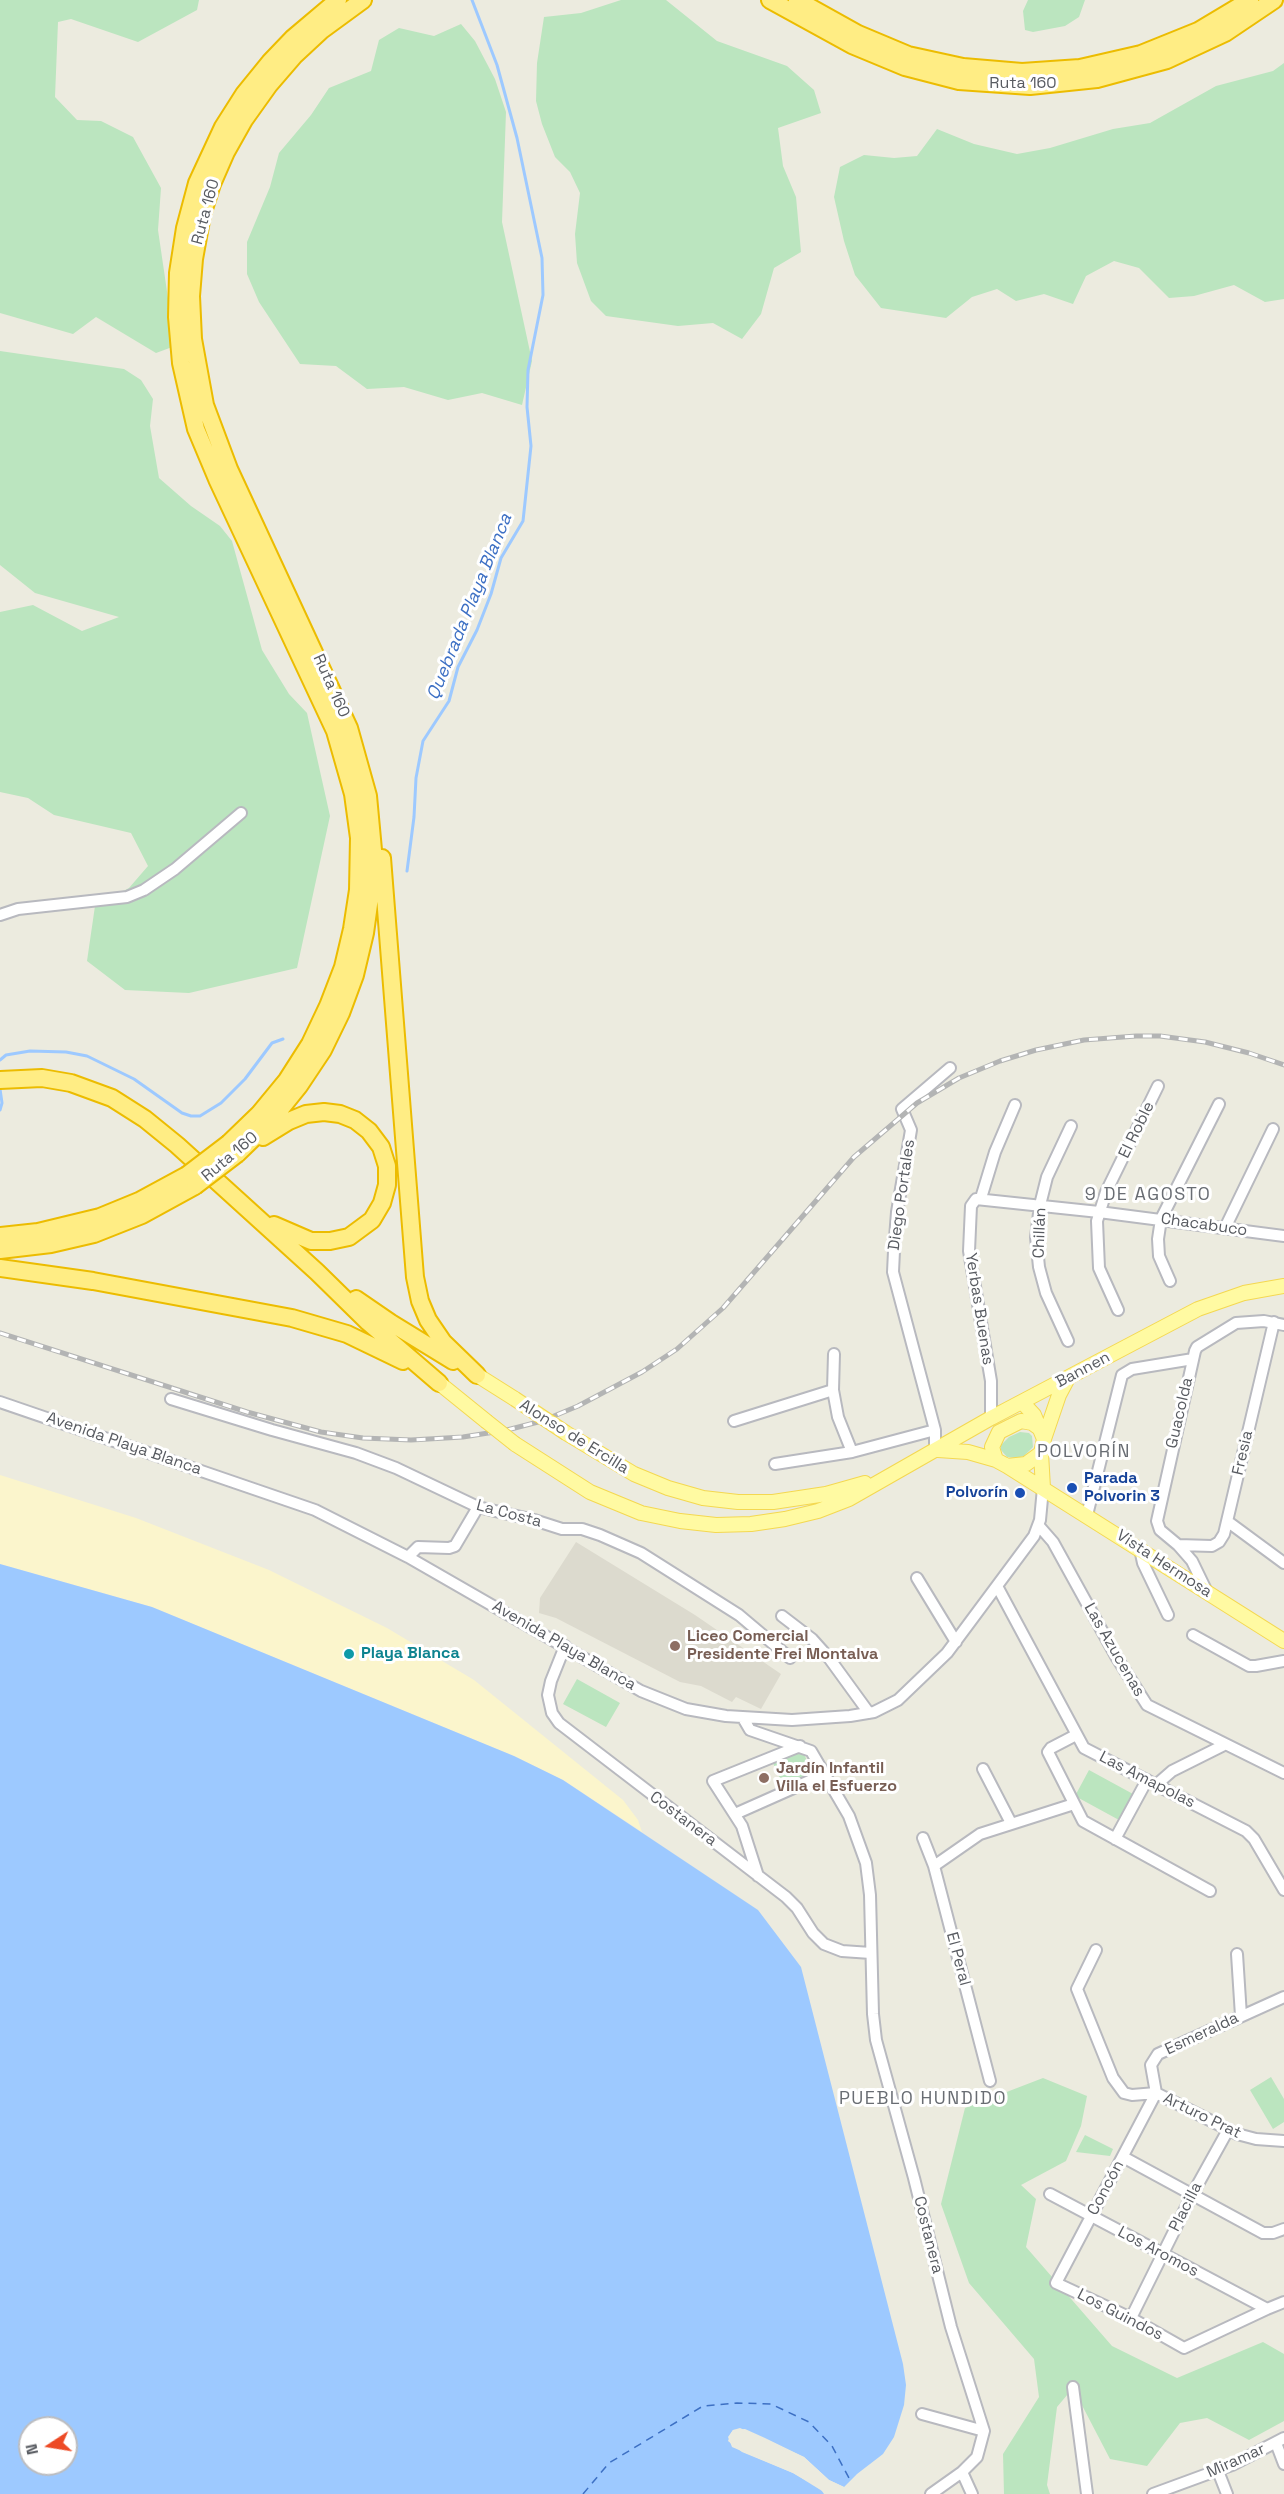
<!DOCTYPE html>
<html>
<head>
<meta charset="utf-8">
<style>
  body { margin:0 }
  #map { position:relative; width:1284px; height:2494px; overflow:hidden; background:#ecebdf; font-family:"Space Grotesk",sans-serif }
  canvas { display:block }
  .north { position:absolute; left:18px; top:2416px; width:60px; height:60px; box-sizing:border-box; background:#fff; border:2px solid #bcbdc0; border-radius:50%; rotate:258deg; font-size:16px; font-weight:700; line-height:24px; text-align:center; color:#585b61 }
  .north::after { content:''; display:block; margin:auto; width:21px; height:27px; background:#ed4a25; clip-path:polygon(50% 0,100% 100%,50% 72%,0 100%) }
</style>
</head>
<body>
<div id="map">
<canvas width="1284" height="2494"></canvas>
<div class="north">N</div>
</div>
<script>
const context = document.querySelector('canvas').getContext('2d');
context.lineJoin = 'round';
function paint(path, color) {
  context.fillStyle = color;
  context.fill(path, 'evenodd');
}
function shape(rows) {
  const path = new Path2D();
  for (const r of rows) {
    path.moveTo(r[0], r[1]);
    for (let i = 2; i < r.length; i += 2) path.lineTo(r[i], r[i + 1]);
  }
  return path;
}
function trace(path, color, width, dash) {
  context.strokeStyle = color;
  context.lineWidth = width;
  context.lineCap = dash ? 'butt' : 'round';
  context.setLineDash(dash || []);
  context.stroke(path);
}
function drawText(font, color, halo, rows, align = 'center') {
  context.font = font + ' "Space Grotesk",sans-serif';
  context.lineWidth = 6;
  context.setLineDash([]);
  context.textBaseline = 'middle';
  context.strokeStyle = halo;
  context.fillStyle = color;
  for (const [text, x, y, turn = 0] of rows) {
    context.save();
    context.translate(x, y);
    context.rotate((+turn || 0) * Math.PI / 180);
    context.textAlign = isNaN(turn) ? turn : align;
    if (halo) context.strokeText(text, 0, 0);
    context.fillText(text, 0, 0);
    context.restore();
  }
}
const education = shape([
  [576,1542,695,1615,781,1674,761,1709,736,1697,732,1702,701,1686,680,1682,556,1618,539,1613,540,1598]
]);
const green = shape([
  [0,0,199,0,197,10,138,42,71,19,58,22,55,97,77,120,101,121,133,137,161,188,158,230,175,346,156,353,96,317,73,334,0,313],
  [621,0,666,0,717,41,787,66,814,90,821,113,778,128,783,166,796,197,801,252,774,268,761,314,742,339,713,323,678,326,606,316,591,301,577,263,575,234,580,193,570,172,555,157,542,124,536,101,537,63,544,17,581,13],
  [1028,0,1085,0,1079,17,1065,26,1033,32,1025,30,1023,11],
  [461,24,475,41,495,79,506,112,502,222,532,361,522,405,482,393,448,400,404,387,367,389,336,366,300,364,259,302,247,274,247,242,270,187,279,153,311,115,329,88,371,71,379,40,399,28,434,36],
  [1284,63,1284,299,1265,302,1234,285,1194,296,1169,298,1139,268,1114,261,1086,276,1073,304,1044,294,1016,301,997,289,972,297,946,318,881,308,855,275,844,241,834,197,840,167,864,155,894,158,917,156,937,129,974,144,1017,154,1050,148,1113,129,1150,123,1216,86,1273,71],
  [0,351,124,369,141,380,153,399,150,426,159,478,191,506,220,526,232,541,262,650,289,694,307,713,330,816,297,968,189,993,125,990,87,961,95,906,129,888,148,866,131,833,54,815,28,798,0,792,0,612,33,605,82,631,119,617,35,593,0,565],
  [1020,1432,1029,1433,1032,1436,1033,1447,1024,1456,1016,1458,1007,1457,1001,1450,1001,1445,1009,1437],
  [577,1679,620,1703,606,1727,563,1704],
  [801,1748,813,1773,784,1787,772,1761],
  [1089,1770,1133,1794,1119,1820,1075,1796],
  [1271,2077,1284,2099,1284,2122,1273,2129,1250,2090],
  [1043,2078,1087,2096,1081,2126,1066,2161,1021,2185,1036,2199,1026,2247,1112,2346,1177,2378,1263,2342,1284,2354,1284,2421,1249,2440,1207,2418,1180,2423,1147,2466,1110,2459,1073,2388,1057,2407,1047,2485,1050,2494,1004,2494,1003,2454,1039,2397,1034,2359,969,2283,941,2204,965,2108],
  [1085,2135,1113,2149,1110,2156,1076,2152]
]);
const sand = shape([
  [0,1475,136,1518,269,1570,387,1628,474,1680,623,1800,638,1820,642,1832,563,1780,514,1756,152,1607,0,1564]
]);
const water = shape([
  [0,1564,152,1607,514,1756,563,1780,758,1910,801,1967,903,2364,906,2385,904,2405,894,2437,883,2454,857,2474,844,2487,829,2480,804,2457,765,2438,745,2429,733,2430,731,2433,728,2441,742,2452,793,2473,820,2488,824,2494,0,2494],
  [30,2428,66,2428,66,2464,30,2464]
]);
const pier = shape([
  [740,2428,804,2457,829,2480,844,2487,843,2490,827,2483,803,2459,744,2432,735,2433,731,2438,733,2444,752,2454,782,2464,811,2479,822,2486,827,2494,793,2473,732,2447,728,2437,733,2430]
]);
const stream = shape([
  [407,871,414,817,416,778,423,741,449,701,458,667,477,630,491,594,501,558,523,521,531,446,527,407,528,370,543,295,542,258,517,138,497,65,472,0],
  [0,1060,6,1055,30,1051,66,1052,87,1056,134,1079,182,1113,191,1116,200,1116,221,1103,245,1079,272,1043,283,1039],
  [0,1089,2,1103,0,1110]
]);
const ferry = shape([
  [583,2494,609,2463,703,2406,737,2403,771,2404,809,2422,832,2446,850,2480]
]);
const minor = shape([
  [0,915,18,909,127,897,144,890,175,869,241,813],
  [981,1198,995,1152,1015,1105],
  [1225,1228,1273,1129],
  [1170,1281,1159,1256,1158,1239,1161,1219,1219,1104],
  [1118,1310,1099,1268,1097,1221,1106,1192,1158,1086],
  [1068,1341,1046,1293,1039,1267,1036,1237,1040,1205,1047,1177,1071,1126],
  [834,1354,833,1390,838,1417,852,1452],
  [171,1399,272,1430,356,1453,396,1468,478,1507,534,1520,562,1529,582,1529,600,1535,641,1553,739,1615,790,1658],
  [0,1402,315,1510,408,1557,641,1691,686,1709,726,1716,792,1720,850,1716,874,1712,898,1700,947,1653,1034,1536,1040,1520,1043,1488],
  [991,1418,991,1381,969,1251,971,1206,976,1199,1099,1212,1284,1236],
  [734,1421,833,1390],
  [935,1450,935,1430,893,1272,894,1251,897,1212,911,1130,902,1109,950,1068],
  [775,1464,852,1452,935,1430],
  [1087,1515,1122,1375,1132,1369,1193,1359],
  [1227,1521,1284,1563],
  [1039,1526,1053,1542,1117,1658,1147,1705,1284,1773],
  [1178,1545,1212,1546,1219,1542,1224,1534,1274,1322],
  [1140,1549,1143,1563,1168,1615],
  [408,1557,418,1547,449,1548,455,1546,478,1507],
  [917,1578,956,1642],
  [997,1586,1084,1748,1246,1831,1254,1839,1284,1890],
  [1207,1592,1192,1561,1178,1545,1160,1530,1157,1521,1195,1351,1197,1347,1236,1323,1264,1321,1284,1325],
  [782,1616,812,1639,829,1658,869,1713],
  [1193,1635,1249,1666,1256,1666,1284,1661],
  [565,1646,551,1681,548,1695,552,1713,559,1723,786,1897,797,1908,813,1933,824,1944,842,1951,871,1953],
  [743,1718,750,1730,811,1751,849,1816,866,1863,870,1895,873,2014,876,2040,914,2178,951,2327,984,2431,977,2457,962,2472,931,2494],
  [1076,1735,1051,1748,1048,1752,1083,1821,1210,1891],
  [983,1769,1011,1823],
  [1156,1785,1172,1771,1224,1745],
  [735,1814,825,1774],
  [923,1838,934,1866,990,2081],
  [1115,1839,1147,1780],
  [934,1866,980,1834,1074,1804],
  [758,1876,742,1826,713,1781,800,1746],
  [1096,1950,1077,1989,1113,2078,1124,2093,1132,2095,1156,2093],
  [1237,1954,1241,2016],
  [1156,2093,1056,2283,1131,2318,1184,2348,1267,2309],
  [1156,2093,1151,2065,1158,2054,1284,1997],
  [1156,2093,1237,2134,1256,2139,1284,2141],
  [1123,2157,1263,2233,1273,2233,1284,2229],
  [1050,2194,1267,2309,1284,2302],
  [1131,2318,1193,2193,1228,2130],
  [1073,2387,1087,2494],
  [922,2414,984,2431],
  [1276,2443,1284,2464],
  [1218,2471,1227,2494],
  [962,2472,972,2494],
  [1153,2494,1232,2465,1284,2438]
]);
const major = shape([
  [477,1375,515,1399],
  [439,1383,486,1421],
  [1022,1402,1034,1415,1044,1439,1041,1453,1043,1488],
  [566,1433,634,1474,668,1488,703,1498,738,1502,773,1502,826,1494,865,1483],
  [1044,1439,1059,1395,1068,1378],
  [515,1444,590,1492,641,1513,680,1521,716,1525,751,1524,785,1519,818,1511,849,1499,991,1418,1198,1309,1244,1293,1284,1286],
  [938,1450,968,1452,996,1460,1007,1466,1284,1641],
  [996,1460,992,1447,999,1432,1021,1421,1032,1423,1039,1428],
  [1007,1466,1026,1464,1041,1453]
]);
const highway = shape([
  [770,0,852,45,905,67,959,81,1030,86,1097,79,1167,60,1225,33,1274,0],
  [797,0,858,34,908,55,963,67,1022,72,1080,68,1141,54,1198,31,1250,0],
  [382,858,415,1277,420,1301,428,1320,443,1342,477,1375],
  [0,1080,42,1078,71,1083,112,1098,145,1119,177,1145,317,1272,368,1322,439,1383],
  [263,1137,289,1121,306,1114,324,1112,340,1114,355,1120,369,1131,381,1147,387,1166,387,1185,382,1203,372,1220,349,1237,330,1241,311,1241,274,1225],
  [229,1143,259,1114,287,1080,310,1044,328,1006,343,967,352,929,358,890,359,838,353,794,335,731,217,479,196,429,181,363,177,317,178,273,185,228,197,183,223,127,244,94,270,62,293,38,338,0],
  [237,1154,270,1122,299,1086,323,1050,341,1013,355,975,365,933,371,890,373,850,368,796,349,728,229,469,205,405,193,339,191,296,194,259,202,215,212,184,226,152,244,120,269,85,294,56,322,30,363,0],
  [0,1236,38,1232,100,1217,139,1201,187,1175],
  [0,1250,51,1244,94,1234,142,1215,195,1186],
  [0,1268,93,1281,292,1318,347,1334,403,1361],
  [356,1299,391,1323,453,1361]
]);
const rail = shape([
  [0,1333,247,1412,321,1432,363,1438,411,1440,463,1437,507,1430,542,1421,578,1406,642,1372,677,1349,723,1308,854,1157,917,1103,959,1078,1000,1061,1036,1050,1084,1040,1136,1036,1160,1036,1205,1042,1249,1053,1284,1065]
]);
const majorBridge = shape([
  [515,1399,566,1433],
  [486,1421,515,1444]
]);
const highwayBridge = shape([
  [187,1175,229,1143],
  [195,1186,237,1154]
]);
const markers = [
  [1072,1488,6,"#1a4fb4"],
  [1020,1493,6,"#1a4fb4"],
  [675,1646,6,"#8d6e63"],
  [349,1654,6,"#0f9aa8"],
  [764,1778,6,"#8d6e63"]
];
const streetNames = [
  ["Ruta 160",1023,84],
  ["Ruta 160",206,212,-75],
  ["Ruta 160",331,686,66],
  ["El Roble",1137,1130,-64],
  ["Ruta 160",230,1157,-40],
  ["Diego Portales",902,1195,-82],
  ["Chacabuco",1204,1225,8],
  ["Chillán",1040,1233,-88],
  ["Yerbas Buenas",979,1309,81],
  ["Bannen",1083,1370,-28],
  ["Guacolda",1180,1413,-77],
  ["Alonso de Ercilla",574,1437,32],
  ["Avenida Playa Blanca",124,1444,19],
  ["Fresia",1243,1453,-77],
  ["La Costa",509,1514,15],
  ["Vista Hermosa",1164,1564,33],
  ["Avenida Playa Blanca",564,1646,30],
  ["Las Azucenas",1114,1650,60],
  ["Las Amapolas",1147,1780,27],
  ["Costanera",683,1819,37],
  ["El Peral",958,1959,75],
  ["Esmeralda",1202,2034,-25],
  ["Arturo Prat",1202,2116,26],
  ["Concón",1106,2188,-62],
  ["Placilla",1186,2207,-63],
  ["Costanera",928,2235,76],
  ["Los Aromos",1158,2252,28],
  ["Los Guindos",1120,2315,27],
  ["Miramar",1236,2461,-24]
];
const transitNames = [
  ["Parada",1084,1479],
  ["Polvorin 3",1084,1497],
  ["Polvorín",1008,1493,"right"]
];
const educationNames = [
  ["Liceo Comercial",687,1637],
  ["Presidente Frei Montalva",687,1655],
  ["Jardín Infantil",776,1769],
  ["Villa el Esfuerzo",776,1787]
];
const cultureNames = [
  ["Playa Blanca",361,1654]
];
const waterNames = [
  ["Quebrada Playa Blanca",470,607,-68]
];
const neighbourhoodNames = [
  ["9 DE AGOSTO",1148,1195],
  ["POLVORÍN",1084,1452],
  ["PUEBLO HUNDIDO",923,2099]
];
paint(education, '#dcdace');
paint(green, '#bbe5bf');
paint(sand, '#fbf5cc');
paint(water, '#9dc9ff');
paint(pier, '#ecebdf');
trace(stream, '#9dc9ff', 3);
trace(ferry, '#3d70c4', 1.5, [8, 6]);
trace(minor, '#b8b9bf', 14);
trace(major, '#f4d851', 16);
trace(highway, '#ecbc00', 20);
trace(minor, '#fff', 10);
trace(major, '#fffaa2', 14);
trace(highway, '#ffed84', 16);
trace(rail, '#b3b4b4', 5);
trace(rail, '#fff', 3, [9]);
trace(majorBridge, '#f4d851', 16, []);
trace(highwayBridge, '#ecbc00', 20, []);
trace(majorBridge, '#fffaa2', 14);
trace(highwayBridge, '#ffed84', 16);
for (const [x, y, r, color] of markers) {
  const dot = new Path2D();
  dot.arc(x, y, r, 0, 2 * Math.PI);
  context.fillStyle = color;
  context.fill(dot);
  trace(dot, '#fff', 2);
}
drawText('16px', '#585b61', '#fff', streetNames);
drawText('bold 16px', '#164399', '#fff', transitNames, 'left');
drawText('bold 16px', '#785e54', '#fff', educationNames, 'left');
drawText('bold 16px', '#0d838f', '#fff', cultureNames, 'left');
drawText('italic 18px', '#3d70c4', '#fff', waterNames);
context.letterSpacing = '1.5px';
drawText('18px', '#696d73', '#fff', neighbourhoodNames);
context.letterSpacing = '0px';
</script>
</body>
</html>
